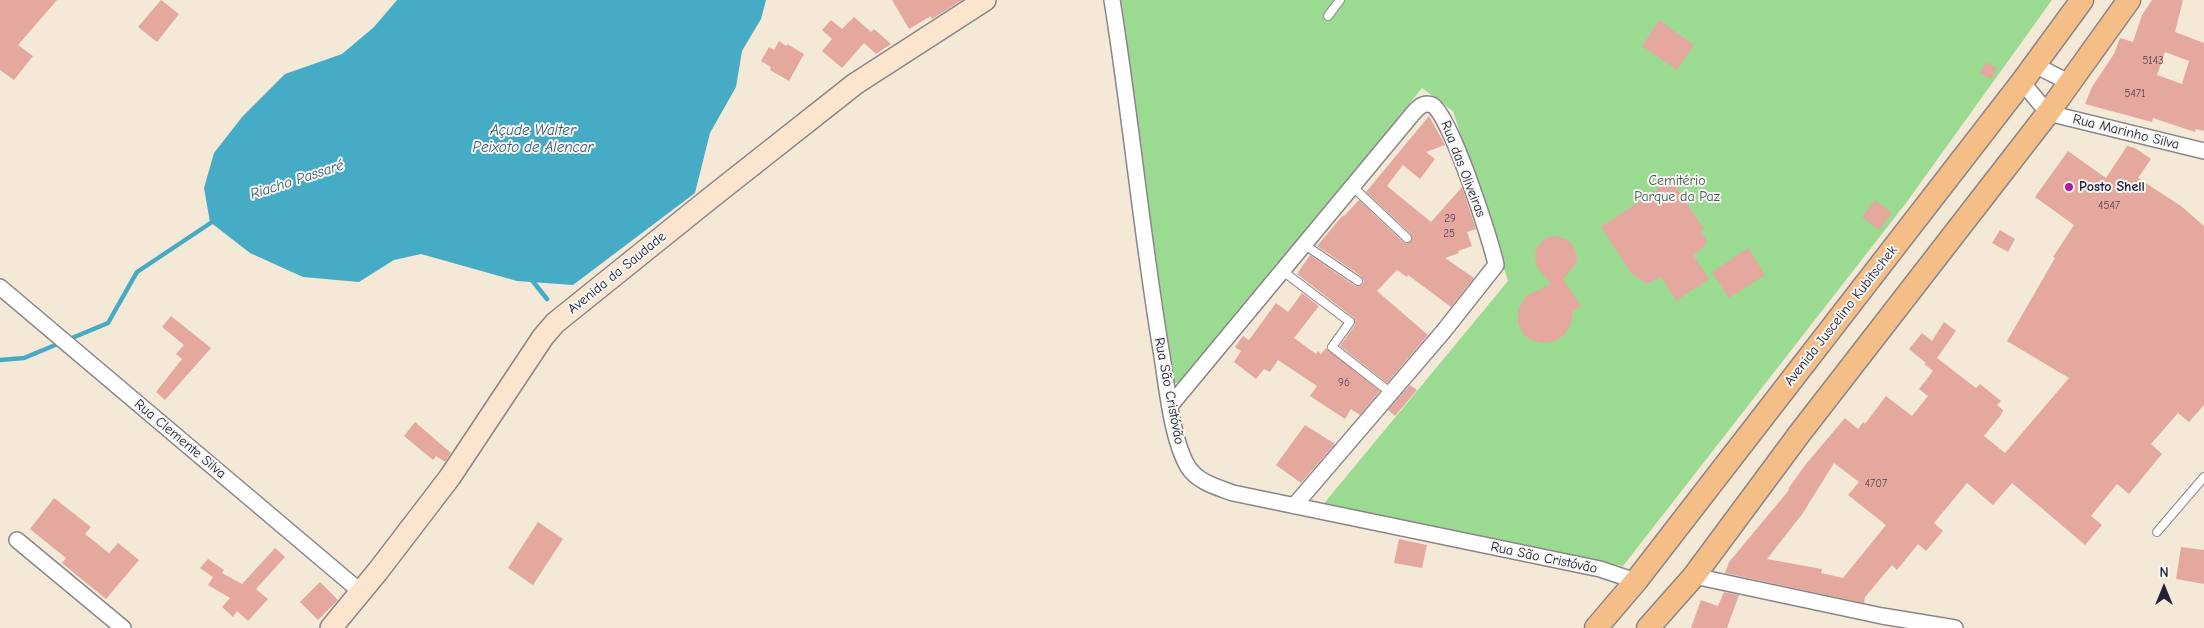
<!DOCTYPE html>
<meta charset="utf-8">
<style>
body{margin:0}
#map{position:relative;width:2204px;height:628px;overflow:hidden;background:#f4e8d7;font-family:"Comic Neue",sans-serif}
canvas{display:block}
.north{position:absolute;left:2139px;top:563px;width:50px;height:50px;-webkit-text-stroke:4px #f6f6f2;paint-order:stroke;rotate:0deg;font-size:14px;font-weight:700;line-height:20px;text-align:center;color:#22223b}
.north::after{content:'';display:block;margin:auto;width:18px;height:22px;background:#22223b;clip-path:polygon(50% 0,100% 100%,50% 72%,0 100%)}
</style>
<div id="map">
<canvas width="2204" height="628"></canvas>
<div class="north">N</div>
</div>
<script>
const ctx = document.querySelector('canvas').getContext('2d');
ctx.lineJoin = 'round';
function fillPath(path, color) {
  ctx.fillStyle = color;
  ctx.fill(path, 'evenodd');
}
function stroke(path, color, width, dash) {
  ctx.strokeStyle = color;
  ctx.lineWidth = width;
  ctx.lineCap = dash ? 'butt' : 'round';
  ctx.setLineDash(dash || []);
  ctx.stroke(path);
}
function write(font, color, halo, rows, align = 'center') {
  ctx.font = font + ' "Comic Neue",sans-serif';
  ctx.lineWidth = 4;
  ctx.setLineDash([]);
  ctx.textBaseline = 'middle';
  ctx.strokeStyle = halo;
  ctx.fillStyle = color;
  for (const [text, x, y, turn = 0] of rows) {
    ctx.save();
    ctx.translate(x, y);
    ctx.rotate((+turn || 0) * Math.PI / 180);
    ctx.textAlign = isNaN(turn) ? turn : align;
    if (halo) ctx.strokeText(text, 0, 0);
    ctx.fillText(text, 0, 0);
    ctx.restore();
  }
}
const green = new Path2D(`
 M1121,0h931l-146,203 -283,363 -302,-59 187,-226 -55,-170 -31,-23 -238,297 -12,-3z`);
const water = new Path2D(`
 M397,0h369l-5,19 -19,32 -6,36 -26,46 -15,60 -122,92 -56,-4 -96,-27 -27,6 -35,22 -56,-5 -53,-24 -40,-31 -6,-34 10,-35 28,-36 43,-43 57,-20 32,-27z`);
const stream = new Path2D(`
 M531,279l16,20
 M0,360l24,-2 84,-35 29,-51 78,-52`);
const building = new Path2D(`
 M0,0h57l-39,45 15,11 -19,24 -14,-10z
 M161,0l18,14 -22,28 -19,-15z
 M892,0h70l-30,19 -1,-3 -22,13z
 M2152,0h31l-8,32 29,11v88l-8,-2 -1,3 -42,-14 -1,4 -67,-18 7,-17 22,-33 6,-16 13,4 9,-27zM2165,52l24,9 -7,23 -25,-9z
 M854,17l17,15 3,-3 17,15 -15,10 -12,-11 -22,25 -20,-17 10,-12 -10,-9 9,-10 11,9z
 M1659,20l35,25 -17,25 -35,-24z
 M779,41l7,5 1,-2 17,10 -15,27 -19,-11 1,-3 -10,-6 8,-14 5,3z
 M1986,62l11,6 -6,11 -11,-6z
 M1429,116l16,29 -19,7 9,7 -15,20 -17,-14 -16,21 44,36 31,-35 14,42 -9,3 5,14 -14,5 1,2 -14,5 29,20 -23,29 -43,-32 -1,2 -10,-7 -20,21 51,44 -41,48 -47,-37 15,-21 -1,-7 -57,-44 13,-19 45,31 7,-1 2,-4 -3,-5 -44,-30 26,-31 1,1 15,-16 44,42 5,1 3,-2v-7l-45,-42z
 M2127,146l8,2 16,11 -13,19 43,28 23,20v179l-15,17 -11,-9 -27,31 11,10 -33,40 -12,-10 -26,32 11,9 -17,20 -73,-62 -19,22 -26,-22 -33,40 9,8 -17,20 -8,-7 -21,26 -5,-5 -27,32 -1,6 -139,-30 4,-11 60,-72 -1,-1 18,-25 39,-46 13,11 5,-7 2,2 21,-28 26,20 16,-20 -9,-7 14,-18 -9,-7 2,-1 -17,-14 13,-16 10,8 12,-19 12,9 -19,27 39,30 4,-4 21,17 -4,4 6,5 -2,5 -17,21 21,17 64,-75 -62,-37 48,-83 -2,-1 21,-32 -39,-28 33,-46 38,27zM1834,463l25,19 -11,13 38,30 -43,53 -22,-5 1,-4 -55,-10 36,-46z
 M1671,180l33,49 -3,2 5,8v6l-13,10 16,24 -33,22 -15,-24 -15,7 -11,-9 -2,1 -32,-49z
 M1875,200l17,13 -13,17 -17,-13z
 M2000,230l15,9 -7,13 -16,-9z
 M1556,236l12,4 7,9 2,9 -2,7 -12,14 18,27 -8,5 -2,14 -8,11 -10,6 -10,1 -12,-3 -7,-5 -6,-11v-14l8,-14 25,-12 -13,-15 -3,-12 1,-8 5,-7 7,-5z
 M1748,248l17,27 -36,23 -17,-26z
 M1302,293l17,13 -25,32 22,16 2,-3 3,3 5,-6 54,43 -20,24 -9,-6 -6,10 -35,-23 7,-10 -39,-26 -8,12 -6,-3 -8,10 -22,-17 7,-11 -6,-4 8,-11 6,4 27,-37 12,9z
 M171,316l40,32 -46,52 -9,-8 26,-33 -6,-5 8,-9 -22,-18z
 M1410,385l7,5 -22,26 -7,-6z
 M415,422l36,31 -6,9 -9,-6 -3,4 -29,-24z
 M1305,425l30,19 -34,39 -25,-18z
 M54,498l37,29 -6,7 24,19 9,-10 21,17 -33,39 -44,-36 4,-5 -36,-29z
 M538,522l25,17 -30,46 -25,-17z
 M1399,539l28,6 -5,23 -28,-5z
 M2181,547l23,3v34l-28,-5z
 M275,548l10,9 -29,32 12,10 -20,22 -11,-10 -4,6 -11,-10 8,-9 -22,-13 5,-8 -13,-9 8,-9 16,11 -2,3 20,11z
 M320,582l18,18 -20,20 -18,-18z
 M1724,592l15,3 -12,33h-36l10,-28 17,6z`);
const lane = new Path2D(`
 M1328,16l12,-16
 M1353,187l54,51
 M1305,245l53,36
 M1284,272l66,50 -18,25 59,46
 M2157,532l47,-55`);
const street = new Path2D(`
 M1112,0c19,118 30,238 50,356 5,32 10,84 26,111 10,15 28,20 45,26l367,76 36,12
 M2035,65l35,18
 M2022,82l26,31 156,38
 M0,287l361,305
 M1170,406l240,-289c6,-7 12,-16 22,-12 17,6 60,138 64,160l-53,67 -149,174
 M17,540l106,88
 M1694,576l188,40 73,12`);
const secondary = new Path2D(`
 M331,628l47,-57 72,-94 93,-140 12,-14 158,-127 142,-112 130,-84`);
const primary = new Path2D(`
 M1596,628l40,-47 386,-499 60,-82
 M1648,628l46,-52 106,-143 248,-320 81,-113`);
const markers = [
 [2069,187,5,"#b5179e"]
];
const numberNames = [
 ["5143",2153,61],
 ["5471",2135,94],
 ["4547",2109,206],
 ["29",1450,219],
 ["25",1449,234],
 ["96",1344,383],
 ["4707",1876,484]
];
const streetNames = [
 ["Rua Marinho Silva",2126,132,14],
 ["Rua das Oliveiras",1463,169,69],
 ["Avenida da Saudade",617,273,-39],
 ["Avenida Juscelino Kubitschek",1841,316,-52],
 ["Rua São Cristóvão",1169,391,79],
 ["Rua Clemente Silva",180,439,40],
 ["Rua São Cristóvão",1544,558,12]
];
const parkNames = [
 ["Cemitério",1677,181],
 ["Parque da Paz",1677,197]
];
const poiNames = [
 ["Posto Shell",2079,187]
];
const waterNames = [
 ["Açude Walter",533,131],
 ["Peixoto de Alencar",533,148],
 ["Riacho Passaré",297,180,-18]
];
fillPath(green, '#9adb91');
fillPath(water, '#46acc6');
stroke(stream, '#46acc6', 4.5);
fillPath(building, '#e5a89f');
stroke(lane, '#8b8589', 10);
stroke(street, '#8b8589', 18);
stroke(secondary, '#8b8589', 24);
stroke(primary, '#8b8589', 25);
stroke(lane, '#fff', 8);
stroke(street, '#fff', 15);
stroke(secondary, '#fbe5cf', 21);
stroke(primary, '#f6be87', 22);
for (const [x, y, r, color] of markers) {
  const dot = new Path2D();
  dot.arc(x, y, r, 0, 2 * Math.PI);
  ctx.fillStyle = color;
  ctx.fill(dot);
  stroke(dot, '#f6f6f2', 2);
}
write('11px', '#534454', null, numberNames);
write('14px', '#22223b', '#f6f6f2', streetNames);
write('14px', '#465a55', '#f6f6f2', parkNames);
write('bold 14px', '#22223b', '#f6f6f2', poiNames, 'left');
write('italic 15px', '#305973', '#f6f6f2', waterNames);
</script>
